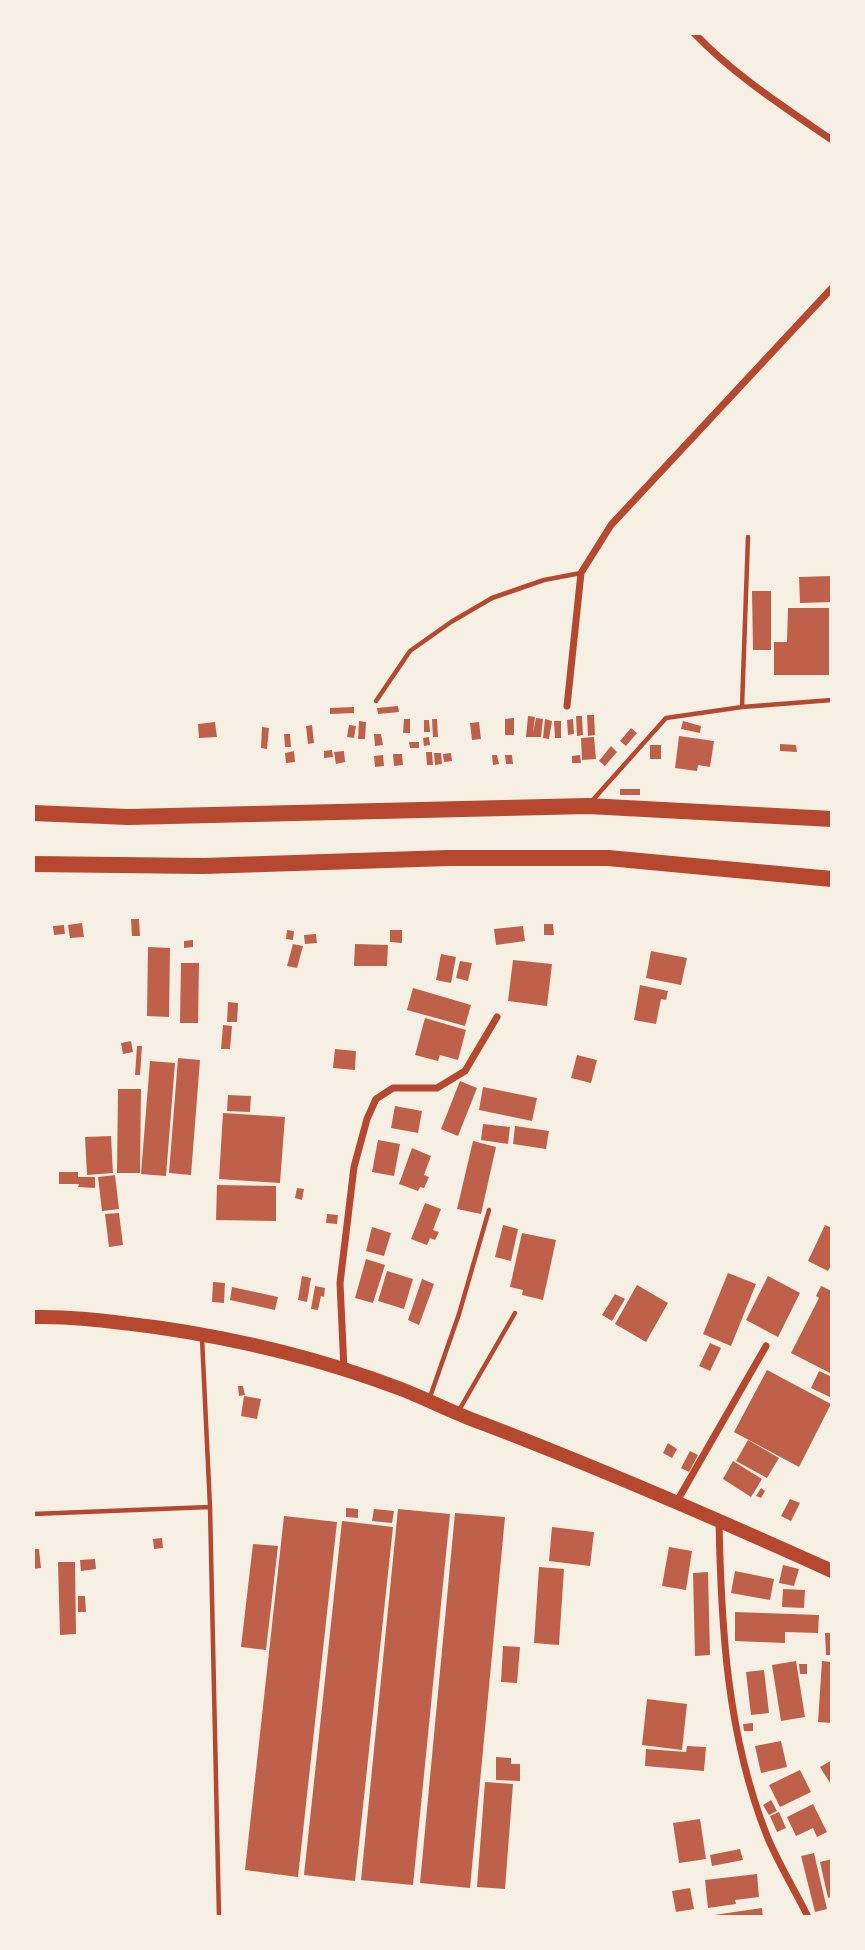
<!DOCTYPE html>
<style>
body{margin:0}
#map{position:relative;width:865px;height:1950px;overflow:hidden;background:#f6efe4;font-family:"Alegreya Sans",sans-serif}
canvas{display:block}
.frame{position:absolute;inset:0;border:35px solid #f6efe4;pointer-events:none}
</style>
<div id="map">
<canvas width="865" height="1950"></canvas>
<div class="frame"></div>
</div>
<script>
const ctx = document.querySelector('canvas').getContext('2d');
ctx.lineJoin = 'round';
function fillPath(path, color) {
  ctx.fillStyle = color;
  ctx.fill(path, 'evenodd');
}
function stroke(path, color, width, dash) {
  ctx.strokeStyle = color;
  ctx.lineWidth = width;
  ctx.lineCap = dash ? 'butt' : 'round';
  ctx.setLineDash(dash || []);
  ctx.stroke(path);
}
const building = new Path2D(`
 M832,576v26l-32,1 -1,-26z
 M752,591h19v59h-18z
 M788,608h41v67h-55v-33h13z
 M398,706l1,6 -21,2 -1,-6z
 M354,707v6l-24,1v-6z
 M587,715h7l1,20 -7,1z
 M528,716l7,1 -2,16 3,-15 7,1 -2,18h-15z
 M576,716h6l1,19 -6,1z
 M514,718v17h-9v-16z
 M404,719h6v14h-7z
 M432,719h5l1,18h-5z
 M545,719l7,2 -3,18 -6,-1z
 M573,719l1,15 -6,1 -1,-15z
 M424,720h5l1,12h-6z
 M359,721l7,1 -1,17h-7z
 M554,721h7v17h-6z
 M683,721l18,5 -1,7 -19,-4z
 M215,722l2,15 -18,1 -1,-14z
 M479,722l2,17 -9,1 -2,-17z
 M312,725l2,18 -6,1 -2,-18z
 M349,725l7,1 -2,12 -7,-1z
 M262,727l7,1 -2,21 -6,-1z
 M631,728l6,5 -11,13 -6,-5z
 M284,734h6l1,13h-6z
 M374,734h7l2,11 -8,1z
 M679,736l35,5 -4,26 -12,-2 -1,6 -22,-3z
 M429,737l1,8 -6,1 -1,-8z
 M594,737l2,22 -14,1 -1,-22z
 M409,742h10v6h-9z
 M780,744l16,1 1,7 -17,-1z
 M650,745h11v14h-11z
 M611,746l6,6 -12,14 -6,-5z
 M332,750l1,7 -9,1v-7z
 M294,751l1,11 -9,1 -1,-10z
 M344,751l1,11 -9,2 -2,-12z
 M426,752h6l1,13h-6z
 M434,753h7l1,11 -7,1z
 M451,753l1,8 -8,1 -1,-8z
 M393,754h9l1,11 -9,1z
 M383,755l1,11 -9,1 -1,-11z
 M492,755h5l2,9 -6,1z
 M505,755h7l1,9h-7z
 M580,755l1,8h-9v-7z
 M620,789h20v6h-20z
 M131,919h8l1,17h-8z
 M82,923l2,14 -14,1 -2,-13z
 M544,924h9l1,11h-10z
 M64,925l1,9 -11,1 -1,-9z
 M523,926l2,15 -29,4 -2,-16z
 M287,930l7,1 -1,9 -7,-1z
 M390,930h12v13l-12,-1z
 M316,934l1,9 -12,1 -1,-9z
 M193,940v7l-9,1v-7z
 M293,944l10,2 -6,22 -10,-2z
 M355,944l33,1 -1,21h-33z
 M148,947l22,1 -1,69 -22,-1z
 M651,951l36,7 -6,27 -35,-7z
 M441,954l15,3 -5,26 -15,-3z
 M513,960l39,4 -5,42 -39,-5z
 M460,961l12,2 -4,18 -12,-3z
 M181,963h18l-1,60h-18z
 M640,985l28,6 -2,9 -5,-1 -5,25 -22,-4z
 M413,988l58,17 -6,21 -58,-16z
 M228,1002l10,1 -1,19h-10z
 M425,1018l41,12 -8,30 -18,-5 -2,6 -23,-6z
 M223,1025l9,1 -2,23h-9z
 M131,1041l2,11 -10,2 -2,-11z
 M137,1046h5l-2,29h-5z
 M335,1049l21,2 -1,19 -22,-2z
 M577,1055l20,5 -6,23 -20,-5z
 M178,1058l22,2 -9,115 -22,-2z
 M150,1061l25,2 -9,113 -25,-2z
 M460,1081l17,7 -19,48 -17,-7z
 M483,1087l54,11 -5,23 -53,-11z
 M118,1089h23l-1,84h-23z
 M228,1095l23,1 -1,16 -23,-1z
 M395,1106l27,5 -4,22 -27,-5z
 M223,1113l62,4 -5,66 -61,-4z
 M483,1124l27,3 -2,17 -27,-4z
 M515,1126l34,5 -3,18 -33,-5z
 M111,1136l2,37 -26,2 -2,-38z
 M378,1140l22,4 -6,32 -22,-4z
 M473,1141l23,6 -15,67 -24,-5z
 M412,1148l19,8 -7,19 5,2 -5,11 -4,-1 -2,4 -19,-7z
 M59,1172h19v5h17v11l-17,-1 1,-3h-20z
 M115,1175l4,34 -17,2 -4,-34z
 M217,1185l59,1v35l-60,-1z
 M297,1188l7,1 -2,11 -7,-2z
 M425,1203l16,6 -8,21 6,2 -4,8 -5,-2 -3,7 -16,-6z
 M119,1213l4,32 -14,2 -4,-33z
 M327,1214l11,1 -1,9 -11,-1z
 M503,1225l15,4 -7,32 -16,-4z
 M825,1225l7,3v36l-4,7 -20,-10z
 M372,1227l19,6 -7,23 -18,-5z
 M522,1233l34,7 -13,60 -21,-5 1,-5 -13,-3z
 M366,1259l19,6 -12,38 -18,-5z
 M387,1271l26,8 -9,30 -26,-8z
 M728,1273l28,11 -25,62 -28,-12z
 M302,1276l9,2 -4,24 -9,-2z
 M768,1276l32,17 -22,44 -32,-17z
 M422,1279l12,5 -15,41 -11,-5z
 M213,1282l12,1 -1,20 -12,-1z
 M637,1285l31,18 -22,39 -31,-18z
 M315,1286l10,2 -1,9 -3,-1 -3,14 -7,-1z
 M821,1286l11,5v83l-41,-21 28,-55 -3,-2z
 M232,1287l46,10 -3,13 -45,-10z
 M615,1294l10,5 -13,22 -10,-6z
 M710,1343l11,5 -11,23 -11,-5z
 M767,1370l64,34 -32,63 -65,-35z
 M819,1371l13,6v21l-21,-10z
 M238,1386h5l2,9 -6,1z
 M244,1396l17,3 -4,20 -16,-3z
 M748,1440l31,18 -12,20 -31,-17z
 M668,1443l9,6 -5,9 -9,-5z
 M690,1451l8,4 -9,17 -8,-4z
 M733,1461l29,18 -11,18 -28,-18z
 M761,1488l4,3 -4,7 -5,-2z
 M790,1499l10,4 -9,18 -10,-5z
 M346,1508l12,1v9l-12,-1z
 M374,1509l20,2 -2,12 -20,-2z
 M398,1509l52,5 -37,371 -52,-5z
 M455,1513l50,4 -35,371 -50,-5z
 M284,1516l53,6 -39,355 -53,-7z
 M342,1521l51,6 -38,354 -51,-6z
 M552,1527l42,5 -4,34 -41,-5z
 M162,1538l1,10 -9,1 -1,-10z
 M253,1544l25,2 -12,104 -25,-3z
 M669,1547l23,4 -6,39 -24,-4z
 M33,1549h6l2,19 -8,1z
 M95,1559l1,10 -15,2 -1,-11z
 M58,1562h17l1,72 -16,1z
 M783,1565l16,4 -5,17 -15,-3z
 M539,1567l25,2 -5,76 -25,-2z
 M735,1571l39,8 -4,21 -39,-7z
 M708,1572l2,83 -15,1 -2,-83z
 M783,1589l22,1 -1,18 -22,-1z
 M78,1596h7l1,16h-8z
 M735,1612l84,3 -1,18 -33,-1v11l-50,-2z
 M825,1633h7v22h-6z
 M503,1646l17,1 -3,36 -16,-1z
 M796,1661l9,56 -24,4 -9,-56z
 M822,1661l10,1v61l-14,-1z
 M799,1664h8v10h-7z
 M764,1670l5,43 -18,2 -5,-43z
 M647,1699l40,5 -5,46 -40,-5z
 M753,1723v8h-9l-1,-7z
 M781,1741l6,26 -26,6 -6,-27z
 M687,1746l19,1 -2,24 -59,-5 1,-17 40,3z
 M496,1757l15,1v6h9v17l-24,-1z
 M832,1760v26l-12,-19z
 M800,1770l11,22 -31,15 -11,-22z
 M485,1782l28,2 -8,105 -28,-2z
 M771,1800l6,11 -8,4 -6,-10z
 M813,1804l14,28 -10,5 -4,-9 -17,8 -9,-19z
 M779,1812l7,16 -9,4 -7,-16z
 M700,1819l6,40 -27,4 -6,-40z
 M740,1849l3,11 -31,6 -2,-11z
 M814,1853l13,56 -12,3 -14,-56z
 M832,1859v38l-4,1 -8,-36z
 M757,1874l2,23 -24,3 1,4 -28,4 -3,-28z
 M690,1888l4,21 -18,3 -4,-21z
 M762,1908l1,9h-49v-2z`);
const service = new Path2D(`
 M376,701l34,-50 41,-29 41,-24 52,-18 37,-7
 M742,707l6,-170
 M591,802l75,-84 76,-11 90,-7
 M202,1338l8,169 9,410
 M430,1397l29,-83 30,-104
 M458,1412l57,-99
 M33,1514l177,-7`);
const minor = new Path2D(`
 M694,33c40,42 90,74 138,107
 M567,706l14,-133 30,-48 221,-237
 M344,1369l-4,-86 14,-116 13,-48 9,-20 17,-11h44l28,-17 32,-54
 M676,1503l90,-157
 M719,1520c2,107 8,215 48,316 11,27 28,54 41,81`);
const trunk = new Path2D(`
 M33,1317c41,-1 81,5 122,10 84,12 167,32 246,62 28,11 55,25 83,35 118,45 233,95 348,147`);
const motorway = new Path2D(`
 M33,813l95,4 460,-11 244,13
 M33,864l170,2 245,-8h160l224,21`);
fillPath(building, '#bf614a');
stroke(service, '#b5482f', 4.5);
stroke(minor, '#b5482f', 7);
stroke(trunk, '#b5482f', 14);
stroke(motorway, '#b5482f', 16);
</script>
